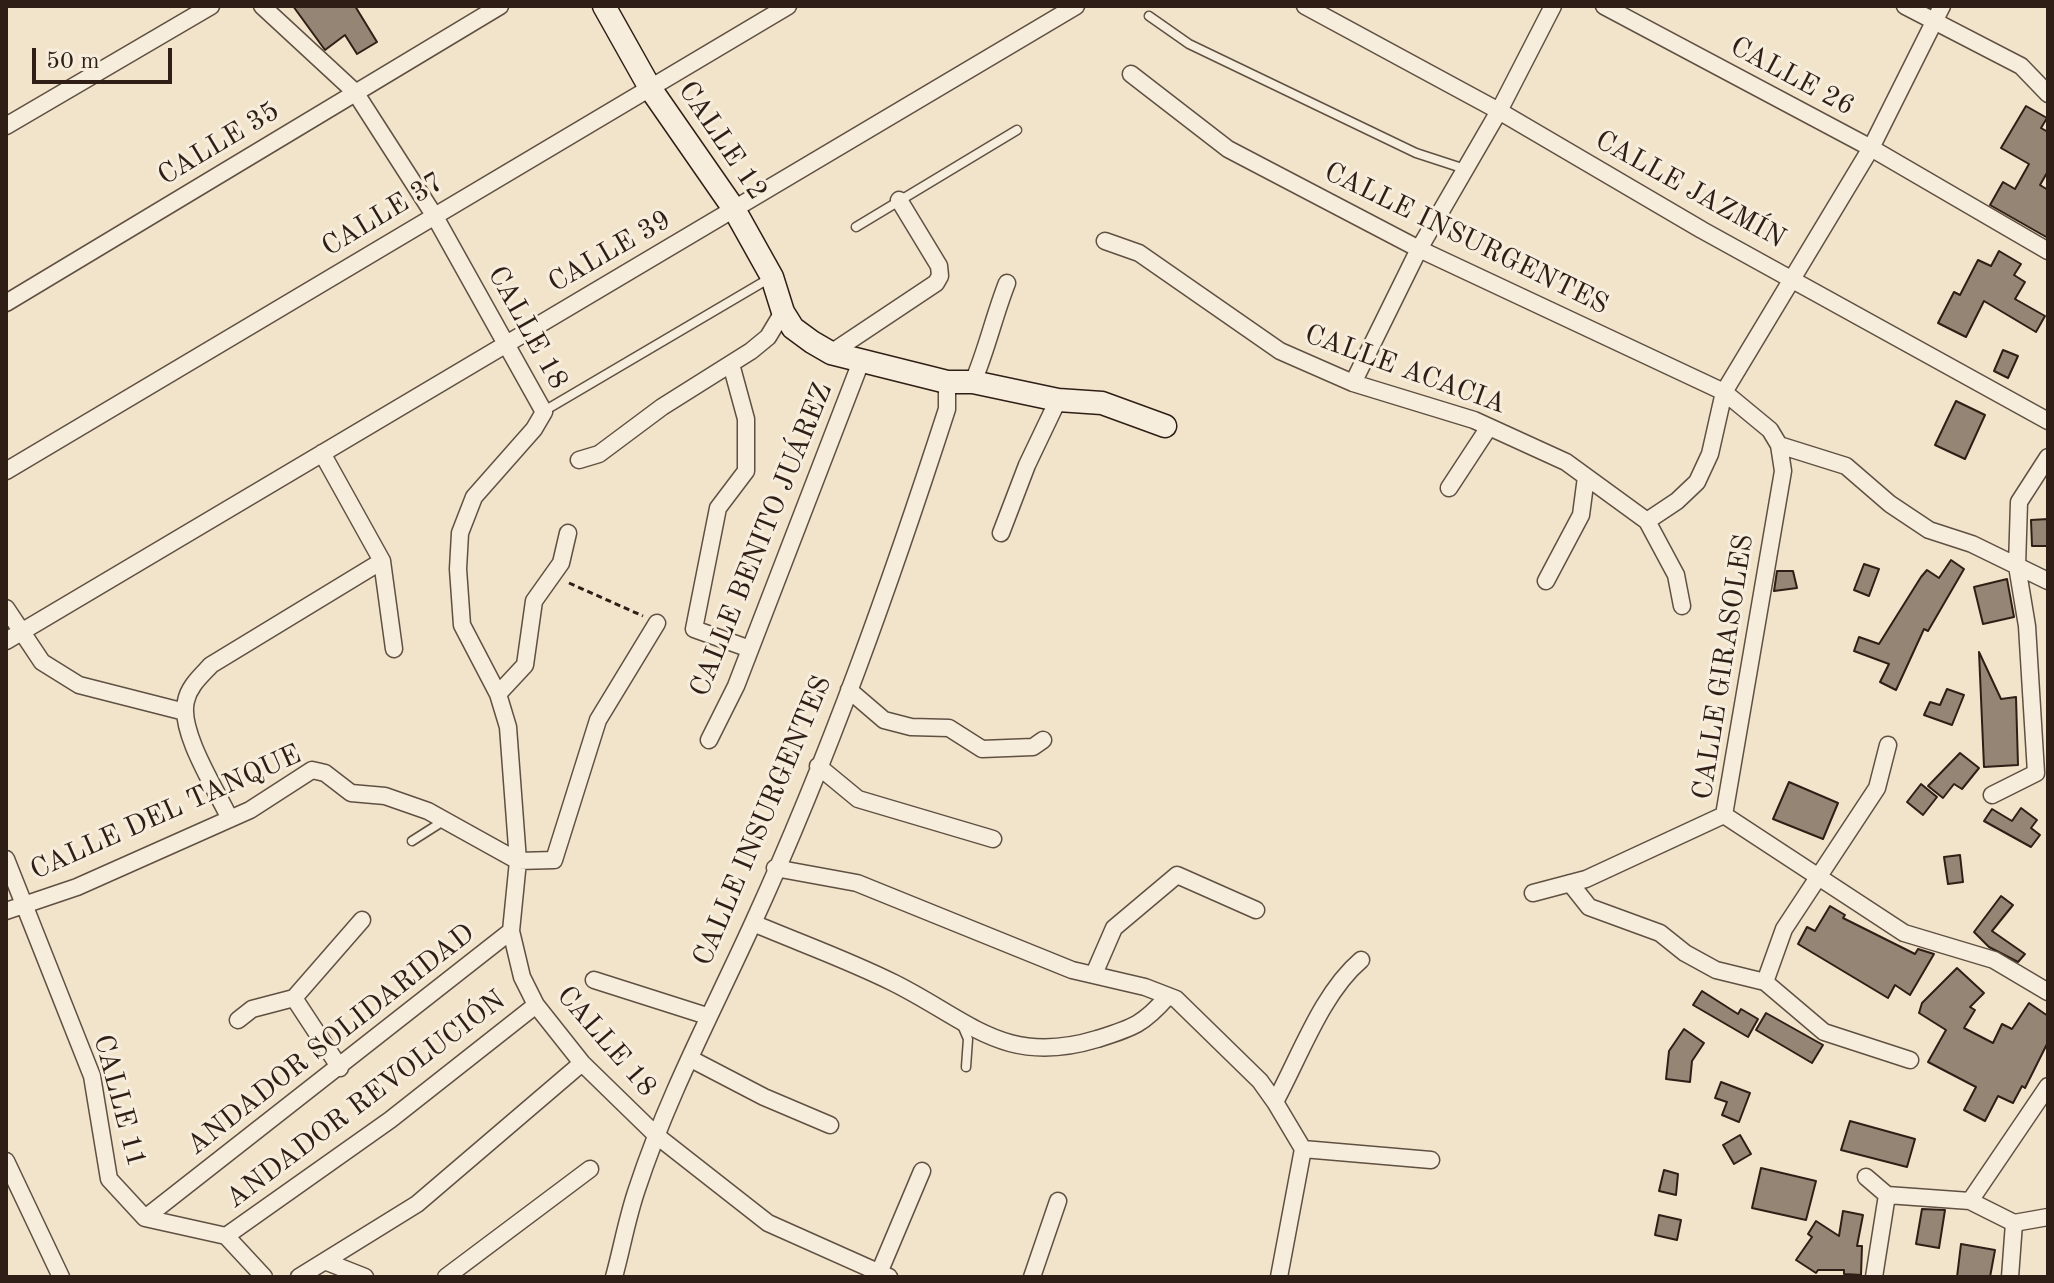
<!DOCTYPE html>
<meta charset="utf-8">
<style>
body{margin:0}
#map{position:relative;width:2054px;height:1283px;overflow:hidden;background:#f1e4cb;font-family:"Old Standard TT",serif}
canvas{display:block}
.frame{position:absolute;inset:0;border:8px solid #2f1e15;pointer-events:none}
.scale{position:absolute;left:32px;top:48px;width:140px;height:36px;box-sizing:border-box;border:4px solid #2f1e15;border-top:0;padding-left:10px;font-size:24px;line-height:28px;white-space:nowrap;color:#2f1e15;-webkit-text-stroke:6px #f6eddd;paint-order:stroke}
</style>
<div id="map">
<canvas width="2054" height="1283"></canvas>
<div class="frame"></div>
<div class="scale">50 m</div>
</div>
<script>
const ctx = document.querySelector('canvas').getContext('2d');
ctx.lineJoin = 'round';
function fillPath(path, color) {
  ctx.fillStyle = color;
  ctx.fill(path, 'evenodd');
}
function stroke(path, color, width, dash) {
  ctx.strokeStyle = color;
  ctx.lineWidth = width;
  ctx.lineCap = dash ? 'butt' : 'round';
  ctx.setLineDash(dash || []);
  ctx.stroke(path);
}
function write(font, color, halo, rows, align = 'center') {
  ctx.font = font + ' "Old Standard TT",serif';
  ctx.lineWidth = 6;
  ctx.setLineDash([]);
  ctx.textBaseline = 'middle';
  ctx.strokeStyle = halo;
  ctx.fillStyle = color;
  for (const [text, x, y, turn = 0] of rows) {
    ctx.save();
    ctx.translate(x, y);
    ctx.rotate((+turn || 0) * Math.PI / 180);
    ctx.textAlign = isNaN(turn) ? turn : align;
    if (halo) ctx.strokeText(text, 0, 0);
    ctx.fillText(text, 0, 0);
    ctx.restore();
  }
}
const building = new Path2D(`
 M293,6h62l22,36 -20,12 -12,-19 -20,15z
 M2026,106l21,12 -6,10 7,4v39l-8,14 8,5v48l-58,-33 13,-23 12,7 14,-25 -28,-16z
 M1999,251l22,13 -7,11 11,7 -10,17 30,17 -9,16 -52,-31 -18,36 -28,-14 16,-31 6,3 18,-35 13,6z
 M2003,350l15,6 -10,22 -14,-7z
 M1956,401l29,14 -20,44 -30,-14z
 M2048,519v27h-16l-1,-26z
 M1951,560l13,9 -36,62 -4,-2 -28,61 -16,-8 9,-18 -35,-13 5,-14 20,7 42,-67 6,-7 12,8z
 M1864,564l15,5 -10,27 -15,-6z
 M1777,571h16l4,17 -23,3z
 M2007,579l7,38 -31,7 -9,-37z
 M1979,652l22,47 15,-2 2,68 -34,2z
 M1947,689l17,6 -12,30 -28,-10 6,-13 10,3z
 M1960,753l19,15 -17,21 -8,-5 -11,14 -15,-12z
 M1789,782l49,21 -15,36 -50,-20z
 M1921,784l16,13 -14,18 -16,-13z
 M2021,808l16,12 -6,8 9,7 -9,12 -47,-26 8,-12 20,12z
 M1960,855l3,27 -15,2 -4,-27z
 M2001,896l12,9 -21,26 33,23 -7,8 -29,-15 -15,-15z
 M1830,906l15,9 -2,3 72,36 3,-5 16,5 -24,41 -15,-10 -7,13 -90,-54 9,-17 8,4z
 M1957,968l27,25 -14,14 5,3 -11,18 29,15 9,-19 10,5 17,-26 19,13v26l-23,46 -3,-2 -9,17 -15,-7 -13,25 -21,-11 12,-23 -48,-25 18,-32 -27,-17 3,-10z
 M1702,991l36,23 3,-5 17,10 -10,18 -55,-32z
 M1766,1013l57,32 -11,18 -56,-33z
 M1684,1029l20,14 -12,18 -2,21 -24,-3 3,-28z
 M1721,1082l29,11 -11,29 -17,-7 5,-13 -12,-4z
 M1850,1121l65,18 -8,28 -66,-17z
 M1740,1135l11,19 -17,10 -11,-19z
 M1761,1168l55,13 -10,39 -54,-12z
 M1664,1170l14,4 -2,21 -17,-4z
 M1922,1209l23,1 -6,38 -23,-4z
 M1843,1211l20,4 -6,31h5l-1,29 -17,-1v-4h-26l-2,3 -20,-13 16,-23 -4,-3 8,-13 23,15z
 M1659,1215l22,5 -4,20 -22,-5z
 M1961,1244l34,6 -5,27h-33z`);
const path = new Path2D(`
 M569,583l74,33`);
const lane = new Path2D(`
 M1149,16l40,28 227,109 49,16
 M856,227l161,-97
 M544,411l226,-133
 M412,841l33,-21
 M962,1025l6,14 -2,28`);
const street = new Path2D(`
 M262,6l93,86 79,123 110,197 -10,17 -60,68 -14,36 -2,36 4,56 36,69 10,33 10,134 -7,70 11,46 14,28 46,58 75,73 111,87 121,54
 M1305,6l194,105 203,119 346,191
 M1604,6l267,142 177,103
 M1905,6l116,60 27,28
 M1131,74l97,75 191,100 305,143 46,38 9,15 4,26 -59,344
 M6,126l205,-120
 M1105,241l34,12 141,98 73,32 121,37 92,42 81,59
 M6,303l494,-297
 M831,353l105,-70 4,-7 -1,-10 -40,-66
 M731,364l15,55v52l-28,37 -24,121 56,20
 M973,382c14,-33 21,-66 34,-99
 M1353,383l66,-134 80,-138 54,-105
 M1779,445l67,21 44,38 39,26 43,14 76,37
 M322,453l60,108 12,88
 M579,460l20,-6 63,-47 89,-56 17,-14 15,-25
 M6,471l782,-465
 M1449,488l40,-61
 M1647,521l30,-20 20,-19 13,-28 14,-62 147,-244 71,-142
 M1647,521l29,54 6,31
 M1001,533l26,-68 31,-65
 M1546,581l35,-66 5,-38
 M6,608l36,54 37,23 106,27
 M6,641l1070,-635
 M849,690l35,30 27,7 38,1 33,21 51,-2 10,-7
 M498,694l27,-29 9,-64 27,-38 7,-30
 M709,740l27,-54 126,-327
 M818,766l40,33 135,40
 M1992,795l44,-22 -9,-147 -10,-60 2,-64 29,-45
 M1724,815l180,118 90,27 54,32
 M230,819c-13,-28 -52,-88 -44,-118 3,-15 15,-25 25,-36l171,-104
 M6,859l86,217 17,103 36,39 81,18 38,41
 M775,868l82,15 215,87 73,17 31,12 84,82 15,21
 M1570,883l19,24 71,26 25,20 31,17 49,12 59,50 86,28
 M1533,893l53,-14 138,-64
 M6,911l71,-24 173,-77 62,-40 13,3 26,20 34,3 43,15 90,50 36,-1 44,-140 59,-97
 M753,923c47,20 95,37 141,60 76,38 111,84 203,56 35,-11 46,-14 71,-43
 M1094,974l20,-46 63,-53 79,35
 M594,980l113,36
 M1765,982l19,-53 93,-141 11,-43
 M294,998l46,70
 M238,1020l14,-11 42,-11 68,-78
 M691,1059l73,38 66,28
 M1303,1149l-28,-47c25,-46 47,-109 86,-142
 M1303,1149l128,11
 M6,1161l55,116
 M1866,1177l21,18 83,6 44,22 -4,54
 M1970,1201l78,-115
 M145,1218l366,-287
 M2014,1223l34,-6
 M226,1236l164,-116 146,-115
 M327,1262l38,15
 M879,1273l43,-102
 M299,1277l118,-73 165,-141
 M446,1277l144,-108
 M614,1277c8,-29 13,-59 23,-88 30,-92 76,-178 116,-266 76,-166 138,-341 194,-514v-27
 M1032,1277l26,-76
 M1279,1277l24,-128
 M1874,1277l13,-82`);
const secondary = new Path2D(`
 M604,6l46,82 84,121 38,68 11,35 10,16 19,14 19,11 116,29h26l85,18 44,3 63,23`);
const streetNames = [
 ["CALLE 26",1792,77,28],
 ["CALLE 12",722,141,56],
 ["CALLE 35",219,144,-31],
 ["CALLE JAZMÍN",1690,190,29],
 ["CALLE 37",383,215,-31],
 ["CALLE INSURGENTES",1466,239,26],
 ["CALLE 39",610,252,-30],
 ["CALLE 18",527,328,61],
 ["CALLE ACACIA",1405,370,20],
 ["CALLE BENITO JUÁREZ",762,540,-68],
 ["CALLE GIRASOLES",1724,667,-81],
 ["CALLE DEL TANQUE",166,813,-24],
 ["CALLE INSURGENTES",763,821,-67],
 ["ANDADOR SOLIDARIDAD",331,1040,-38],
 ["CALLE 18",606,1042,49],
 ["ANDADOR REVOLUCIÓN",366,1100,-37],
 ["CALLE 11",119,1101,75]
];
fillPath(building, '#948574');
stroke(building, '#2f1e15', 2);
stroke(lane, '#605042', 11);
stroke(street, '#605042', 19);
stroke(secondary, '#2f1e15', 25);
stroke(path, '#2f1e15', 3, [6, 4]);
stroke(lane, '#f6eddd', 8);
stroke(street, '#f6eddd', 16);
stroke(secondary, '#f6eddd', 22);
write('28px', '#2f1e15', '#f6eddd', streetNames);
</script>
